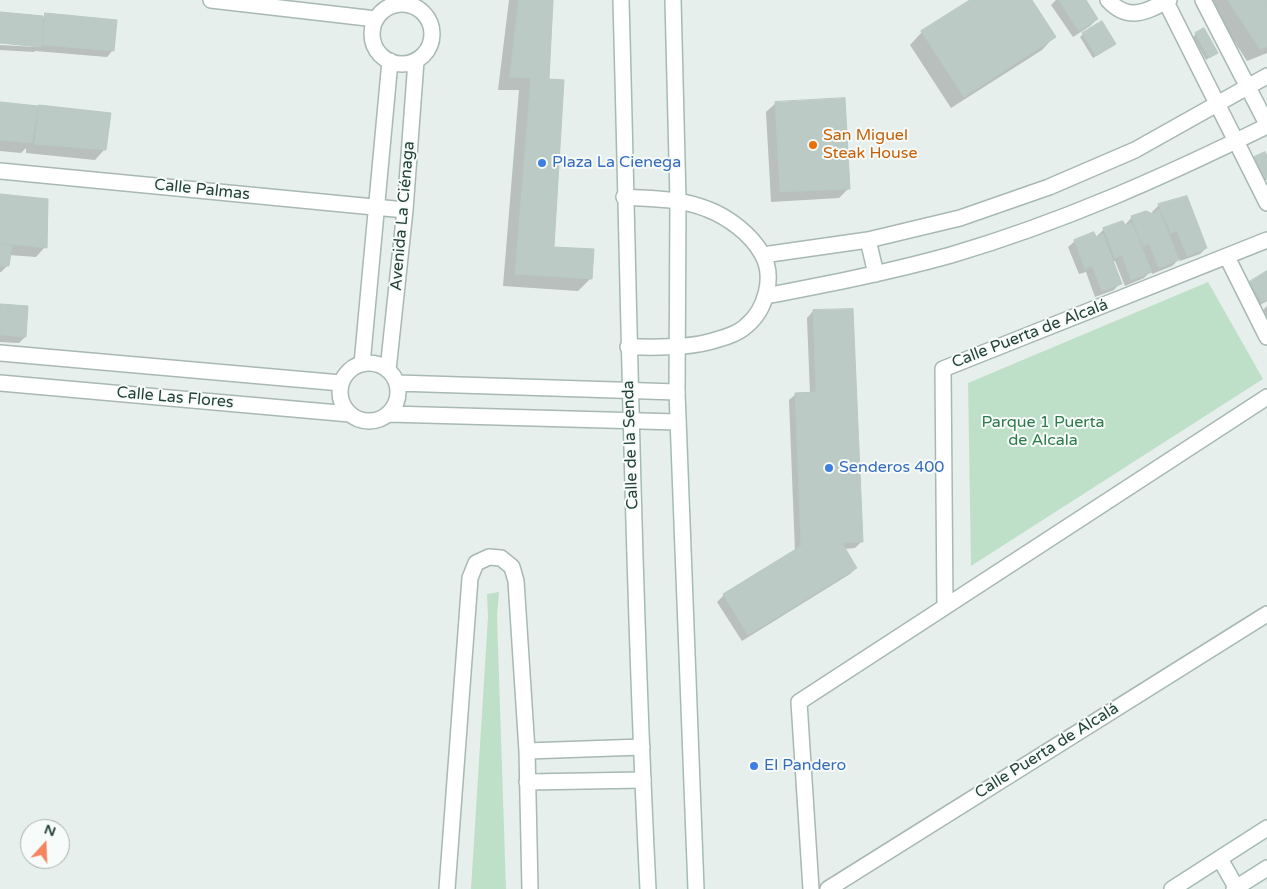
<!DOCTYPE html>
<meta charset="utf-8">
<style>
body{margin:0}
#map{position:relative;width:1267px;height:889px;overflow:hidden;background:#e6efeb;font-family:"Varela Round",sans-serif}
canvas{display:block}
.north{position:absolute;left:20px;top:819px;width:50px;height:50px;box-sizing:border-box;background:#f7fbf9;border:1px solid #a3b1ad;border-radius:50%;rotate:20deg;font-size:14px;font-weight:700;line-height:20px;text-align:center;color:#24423a}
.north::after{content:'';display:block;margin:auto;width:18px;height:22px;background:#f4845f;clip-path:polygon(50% 0,100% 100%,50% 72%,0 100%)}
</style>
<div id="map">
<canvas width="1267" height="889"></canvas>
<div class="north">N</div>
</div>
<script>
const ctx = document.querySelector('canvas').getContext('2d');
ctx.lineJoin = 'round';
function fillPath(path, color) {
  ctx.fillStyle = color;
  ctx.fill(path, 'evenodd');
}
function stroke(path, color, width, dash) {
  ctx.strokeStyle = color;
  ctx.lineWidth = width;
  ctx.lineCap = dash ? 'butt' : 'round';
  ctx.setLineDash(dash || []);
  ctx.stroke(path);
}
function write(font, color, halo, rows, align = 'center') {
  ctx.font = font + ' "Varela Round",sans-serif';
  ctx.lineWidth = 4;
  ctx.setLineDash([]);
  ctx.textBaseline = 'middle';
  ctx.strokeStyle = halo;
  ctx.fillStyle = color;
  for (const [text, x, y, turn = 0] of rows) {
    ctx.save();
    ctx.translate(x, y);
    ctx.rotate((+turn || 0) * Math.PI / 180);
    ctx.textAlign = isNaN(turn) ? turn : align;
    if (halo) ctx.strokeText(text, 0, 0);
    ctx.fillText(text, 0, 0);
    ctx.restore();
  }
}
const green = new Path2D(`
 M1208,282l55,97 -292,187 -3,-183z
 M499,592l-2,24 9,273h-35l17,-272 -1,-23z`);
const shadow = new Path2D(`
 M509,0h43l-5,80 6,168 38,30 -13,13 -75,-5 16,-196h-21z
 M972,0h58l24,37 -12,13 -91,58 -41,-63 12,-13z
 M1056,0h28l13,19 -7,7 -17,11 -22,-32z
 M1209,0h58v53l-20,8 -39,-60z
 M0,14l43,4 3,-3 67,35 -6,7 -72,-6 -1,1 -34,-2v-5l36,2v-2l-36,-3z
 M1083,34l32,10 -22,14 -13,-21z
 M1196,34l20,19 -10,7 -13,-23z
 M0,103l38,4 1,-1 65,44 -9,10 -69,-7v-5l-5,5 -21,-2z
 M776,103l73,85 -10,10 -68,4 -5,-90z
 M1255,158l12,1v20l-4,3 -11,-21z
 M0,195l45,52 -9,10 -27,-2 -1,10 -7,7h-1z
 M1186,198l20,50 -6,6 -20,7 -1,-2 -7,7 -20,8 -1,-3 -7,7 -19,8 -10,-25 -3,1 8,21 -6,7 -19,7 -9,-25 -7,2 -11,-27 7,-6 20,-3 3,-1 -1,-1 7,-7 20,-3 8,-9 22,-1 -2,-4 6,-6z
 M1267,273v28l-12,7 -11,-19 6,-7z
 M0,305l25,32 -6,6 -19,-1z
 M1267,306v15l-6,-9z
 M813,311l48,231 -6,6 -11,1 12,19 -6,6 -108,67 -25,-39 7,-7 71,-43 -6,-152 7,-6h14l-3,-76z`);
const building = new Path2D(`
 M519,0h34l-4,79 15,1 -10,167 40,2 -2,30 -77,-5 16,-196 -21,-1z
 M970,0h62l24,37 -92,60 -43,-66z
 M1059,0h27l12,19 -19,12z
 M1228,0h39v47l-7,2z
 M0,12l43,4 -2,31 -41,-4z
 M45,13l72,7 -3,31 -71,-6z
 M1102,21l14,23 -20,12 -14,-23z
 M1204,28l14,25 -9,5 -14,-25z
 M845,98l5,91 -70,3 -5,-90z
 M0,102l38,4 -6,37 -32,-3z
 M39,105l72,8 -5,37 -71,-6z
 M1265,152l2,4v23l-1,1 -12,-23z
 M0,194l48,5 -1,49 -47,-5z
 M1187,196l20,52 -20,8 -10,-25 -6,2 -13,-29z
 M1159,209l20,51 -20,8 -10,-25 -6,3 -12,-30 15,-5 7,3z
 M1123,221l2,4 7,-2 20,49 -21,8 -9,-25 -7,3 -12,-30z
 M1094,232l2,5 7,-3 19,50 -20,7 -10,-25 -7,3 -11,-29z
 M0,244l12,1 -3,21h-9z
 M1267,271v28l-5,3 -13,-20z
 M0,304l28,2 -2,31 -26,-2z
 M853,309l10,233 -21,1 15,25 -109,67 -25,-41 78,-48 -6,-153 21,-1 -3,-82z`);
const street = new Path2D(`
 M211,0l165,19
 M1108,0c20,22 38,12 61,0
 M1203,0l64,124
 M1166,2l101,201
 M372 34a30 30 0 1 1 60 0a30 30 0 1 1-60 0Z
 M0,171l405,39
 M624,197c29,2 56,1 83,12 21,8 44,25 55,45 13,22 4,56 -16,72 -6,6 -19,11 -27,13 -29,10 -61,8 -91,8
 M868,240l8,34
 M763,255l105,-15 92,-22 89,-31 86,-37 132,-74
 M1227,257l40,80
 M766,296c62,-12 124,-24 185,-41 112,-33 212,-78 316,-129
 M0,353l341,30
 M340 392a29 29 0 1 1 58 0a29 29 0 1 1-58 0Z
 M362,364l28,-303
 M388,370l17,-160 11,-149
 M0,383l350,31
 M397,383l280,9
 M389,414l289,8
 M945,607l-2,-238 324,-129
 M527,751l115,-4
 M527,782l116,-2
 M447,889l23,-311 6,-15 13,-6 12,1 11,9 4,14 11,170 3,138
 M811,889l-12,-187 468,-305
 M828,889l439,-275`);
const secondary = new Path2D(`
 M621,0c8,296 12,593 27,889
 M673,0l5,200 -1,192 19,497
 M1220,859l16,28
 M1172,889l95,-61
 M1234,889l33,-21`);
const markers = [
 [813,145,5,"#e8710a"],
 [542,163,5,"#3f7fe0"],
 [829,468,5,"#3f7fe0"],
 [754,766,5,"#3f7fe0"]
];
const foodNames = [
 ["San Miguel",823,136],
 ["Steak House",823,154]
];
const shopNames = [
 ["Plaza La Cienega",552,163],
 ["Senderos 400",839,468],
 ["El Pandero",764,766]
];
const streetNames = [
 ["Calle Palmas",202,190,6],
 ["Avenida La Ciénaga",403,216,-85],
 ["Calle Puerta de Alcalá",1030,334,-21],
 ["Calle Las Flores",175,398,5],
 ["Calle de la Senda",631,445,-92],
 ["Calle Puerta de Alcalá",1047,751,-32]
];
const parkNames = [
 ["Parque 1 Puerta",1043,423],
 ["de Alcala",1043,441]
];
fillPath(green, '#bfe0c8');
fillPath(shadow, '#0003');
fillPath(building, '#bbcac4');
stroke(building, '#b8c9c2', 1);
stroke(street, '#a8b8b2', 18);
stroke(secondary, '#a4bbb3', 18);
stroke(street, '#fff', 15);
stroke(secondary, '#fff', 15);
for (const [x, y, r, color] of markers) {
  const dot = new Path2D();
  dot.arc(x, y, r, 0, 2 * Math.PI);
  ctx.fillStyle = color;
  ctx.fill(dot);
  stroke(dot, '#f7fbf9', 2);
}
write('16px', '#c56008', '#f7fbf9', foodNames, 'left');
write('16px', '#366cbe', '#f7fbf9', shopNames, 'left');
write('16px', '#24423a', '#f7fbf9', streetNames);
write('16px', '#2d7a4b', '#f7fbf9', parkNames);
</script>
